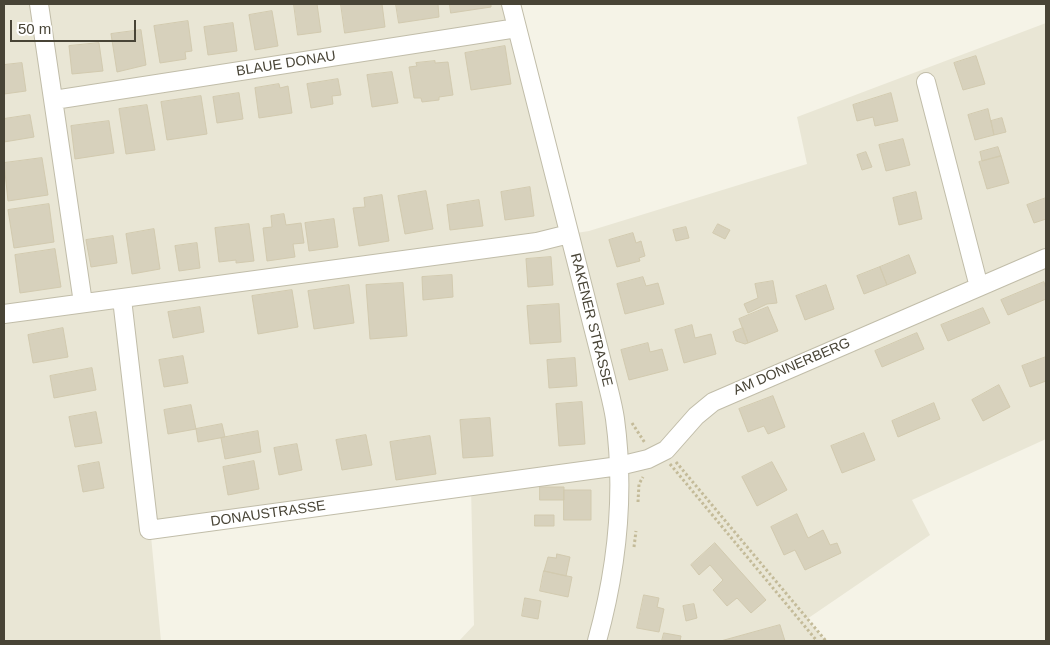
<!DOCTYPE html>
<style>
body{margin:0}
#map{position:relative;width:1050px;height:645px;overflow:hidden;background:#f5f3e7;font-family:Helvetica,sans-serif}
canvas{display:block}
.frame{position:absolute;inset:0;border:5px solid #484436;pointer-events:none}
.scale{position:absolute;left:10px;top:20px;width:126px;height:22px;box-sizing:border-box;border:2px solid #484436;border-top:0;padding-left:6px;font-size:15px;line-height:18px;white-space:nowrap;color:#484436;-webkit-text-stroke:4px #fff;paint-order:stroke}
</style>
<div id="map">
<canvas width="1050" height="645"></canvas>
<div class="frame"></div>
<div class="scale">50 m</div>
</div>
<script>
const ctx = document.querySelector('canvas').getContext('2d');
ctx.lineJoin = 'round';
function fillPath(path, color) {
  ctx.fillStyle = color;
  ctx.fill(path, 'evenodd');
}
function stroke(path, color, width, dash) {
  ctx.strokeStyle = color;
  ctx.lineWidth = width;
  ctx.lineCap = dash ? 'butt' : 'round';
  ctx.setLineDash(dash || []);
  ctx.stroke(path);
}
function write(font, color, halo, rows, align = 'center') {
  ctx.font = font + ' Helvetica,sans-serif';
  ctx.lineWidth = 4;
  ctx.setLineDash([]);
  ctx.textBaseline = 'middle';
  ctx.strokeStyle = halo;
  ctx.fillStyle = color;
  for (const [text, x, y, turn = 0] of rows) {
    ctx.save();
    ctx.translate(x, y);
    ctx.rotate((+turn || 0) * Math.PI / 180);
    ctx.textAlign = isNaN(turn) ? turn : align;
    if (halo) ctx.strokeText(text, 0, 0);
    ctx.fillText(text, 0, 0);
    ctx.restore();
  }
}
const residential = new Path2D(`
 M4,4h511l55,230 19,-3 218,-67 -10,-47 249,-94v416l-134,61 18,35 -123,84 19,22h-367l15,-16 -3,-138 -320,49 10,105h-157z`);
const building = new Path2D(`
 M294,4h23l4,28 -23,3z
 M341,4h41l3,23 -40,6z
 M396,4h42l1,13 -40,6z
 M450,4h41v3l-40,6z
 M272,11l6,35 -23,4 -6,-35z
 M188,21l4,30 -7,1 1,7 -26,4 -6,-37z
 M233,23l4,28 -29,4 -4,-28z
 M141,30l5,35 -29,7 -6,-38z
 M99,43l4,28 -31,3 -3,-28z
 M505,46l6,38 -40,6 -6,-37z
 M976,56l9,28 -22,6 -9,-27z
 M435,61v2l13,-1 5,33 -14,2v3l-17,2 -1,-4h-7l-5,-31 8,-1 -1,-3z
 M22,63l4,28 -22,3v-29z
 M392,72l6,31 -26,4 -5,-32z
 M338,79l3,16 -9,1 1,8 -22,4 -4,-24z
 M279,84l1,4 8,-2 4,27 -33,5 -4,-30z
 M239,93l4,26 -26,4 -4,-26z
 M891,93l7,28 -23,5 -2,-9 -16,4 -4,-16z
 M201,96l6,38 -40,6 -6,-38z
 M147,105l8,45 -29,4 -7,-45z
 M988,109l6,26 -19,5 -7,-25z
 M30,115l4,22 -30,5v-23z
 M1002,118l4,14 -12,3 -3,-14z
 M109,121l5,32 -39,6 -4,-33z
 M903,139l7,26 -24,6 -7,-26z
 M998,147l3,9 -19,5 -2,-9z
 M866,152l6,15 -10,3 -5,-15z
 M1001,156l8,27 -22,6 -8,-27z
 M42,158l6,37 -40,6 -4,-38z
 M530,187l4,29 -29,4 -4,-28z
 M426,191l7,38 -28,5 -7,-38z
 M916,192l6,27 -23,6 -6,-27z
 M382,195l7,46 -30,5 -6,-38 12,-1 -1,-9z
 M1046,198v21l-12,4 -7,-18z
 M479,200l4,26 -33,4 -3,-25z
 M49,204l5,38 -40,6 -6,-38z
 M284,214l2,11 15,-2 3,20 -11,1 2,13 -28,4 -4,-33 9,-1 -1,-11z
 M334,219l4,28 -29,4 -4,-28z
 M249,224l5,37 -18,2v-3l-17,2 -4,-34z
 M718,224l12,6 -5,9 -12,-6z
 M686,227l3,11 -13,3 -3,-11z
 M154,229l6,40 -28,5 -6,-40z
 M633,233l3,10 5,-2 4,15 -6,2 1,3 -23,6 -8,-27z
 M113,236l4,27 -26,4 -5,-27z
 M197,243l3,25 -21,3 -4,-25z
 M55,249l6,38 -41,6 -5,-38z
 M909,255l7,18 -29,12 -7,-18z
 M551,257l2,28 -25,2 -2,-28z
 M880,267l7,18 -23,9 -7,-18z
 M452,275l1,22 -30,3 -1,-23z
 M643,277l3,9 12,-3 6,21 -39,10 -8,-30z
 M773,281l4,22 -10,1 -19,9 -4,-9 14,-6 -3,-14z
 M1044,282l2,7v10l-38,16 -7,-15z
 M403,283l4,53 -37,3 -4,-54z
 M349,285l5,38 -40,6 -6,-38z
 M826,285l8,24 -29,11 -9,-24z
 M292,290l6,37 -40,7 -6,-38z
 M559,304l2,38 -31,2 -3,-38z
 M200,307l4,25 -31,6 -5,-26z
 M768,307l10,24 -30,12 -9,-24z
 M983,308l7,15 -42,18 -7,-16z
 M692,325l3,13 16,-4 5,20 -32,9 -9,-33z
 M63,328l5,29 -35,6 -5,-28z
 M743,328l5,15 -3,1 -9,-3 -3,-9z
 M917,333l7,16 -42,18 -7,-16z
 M648,343l2,9 12,-3 6,21 -39,10 -8,-30z
 M183,356l5,27 -24,4 -5,-27z
 M1046,357v24l-16,6 -8,-21z
 M575,358l2,28 -28,2 -2,-28z
 M92,368l4,22 -42,8 -4,-22z
 M999,385l11,22 -27,14 -11,-21z
 M773,396l12,31 -17,7 -4,-8 -16,6 -9,-23z
 M582,402l3,42 -26,2 -3,-42z
 M934,403l6,16 -42,18 -6,-16z
 M191,405l5,24 -28,5 -4,-24z
 M96,412l6,31 -27,4 -6,-30z
 M490,418l3,38 -30,2 -3,-38z
 M222,424l3,13 -27,5 -2,-13z
 M258,431l3,21 -36,7 -4,-21z
 M864,433l11,27 -33,13 -11,-27z
 M366,435l6,30 -30,5 -6,-30z
 M430,436l6,38 -40,6 -6,-38z
 M297,444l5,26 -23,5 -5,-27z
 M254,461l5,28 -31,6 -5,-28z
 M99,462l5,26 -21,4 -5,-26z
 M772,462l15,28 -30,16 -15,-29z
 M540,487h24v13h-24z
 M564,490h27v30h-27z
 M797,514l11,24 15,-8 7,15 7,-2 4,10 -36,17 -10,-20 -11,5 -13,-28z
 M535,515h19v11h-19z
 M715,543l51,57 -15,13 -14,-15 -10,8 -14,-16 10,-10 -13,-15 -11,10 -8,-10z
 M557,554l13,3 -4,19 -22,-5 4,-14 8,1z
 M544,571l28,6 -4,20 -28,-6z
 M644,595l15,3 -2,9 7,2 -5,23 -22,-4z
 M525,598l16,3 -3,18 -16,-3z
 M694,604l3,14 -11,3 -3,-15z
 M780,625l5,16h-64z
 M664,633l17,3 -1,5h-18z`);
const path = new Path2D(`
 M632,423l13,20
 M676,462l150,179
 M670,464l147,177
 M638,502l1,-18 4,-7
 M634,547l2,-16`);
const street = new Path2D(`
 M39,4l44,299
 M511,4l95,374c3,13 7,27 9,41 10,74 2,150 -18,222
 M926,82l53,205
 M54,100l463,-72
 M122,299l27,231 470,-64 29,-7 18,-9 30,-34 17,-14 333,-144
 M4,314l533,-72 32,-8`);
const streetNames = [
 ["BLAUE DONAU",286,64,-9],
 ["RAKENER STRASSE",591,320,76],
 ["AM DONNERBERG",792,367,-23],
 ["DONAUSTRASSE",268,514,-8]
];
fillPath(residential, '#e9e6d5');
fillPath(building, '#d7d1bc');
stroke(building, '#d2caaf', 1);
stroke(street, '#c1bda9', 20);
stroke(path, '#c4bb99', 3, [2.5, 2.5]);
stroke(street, '#fff', 18);
write('14px', '#484436', '#fff', streetNames);
</script>
